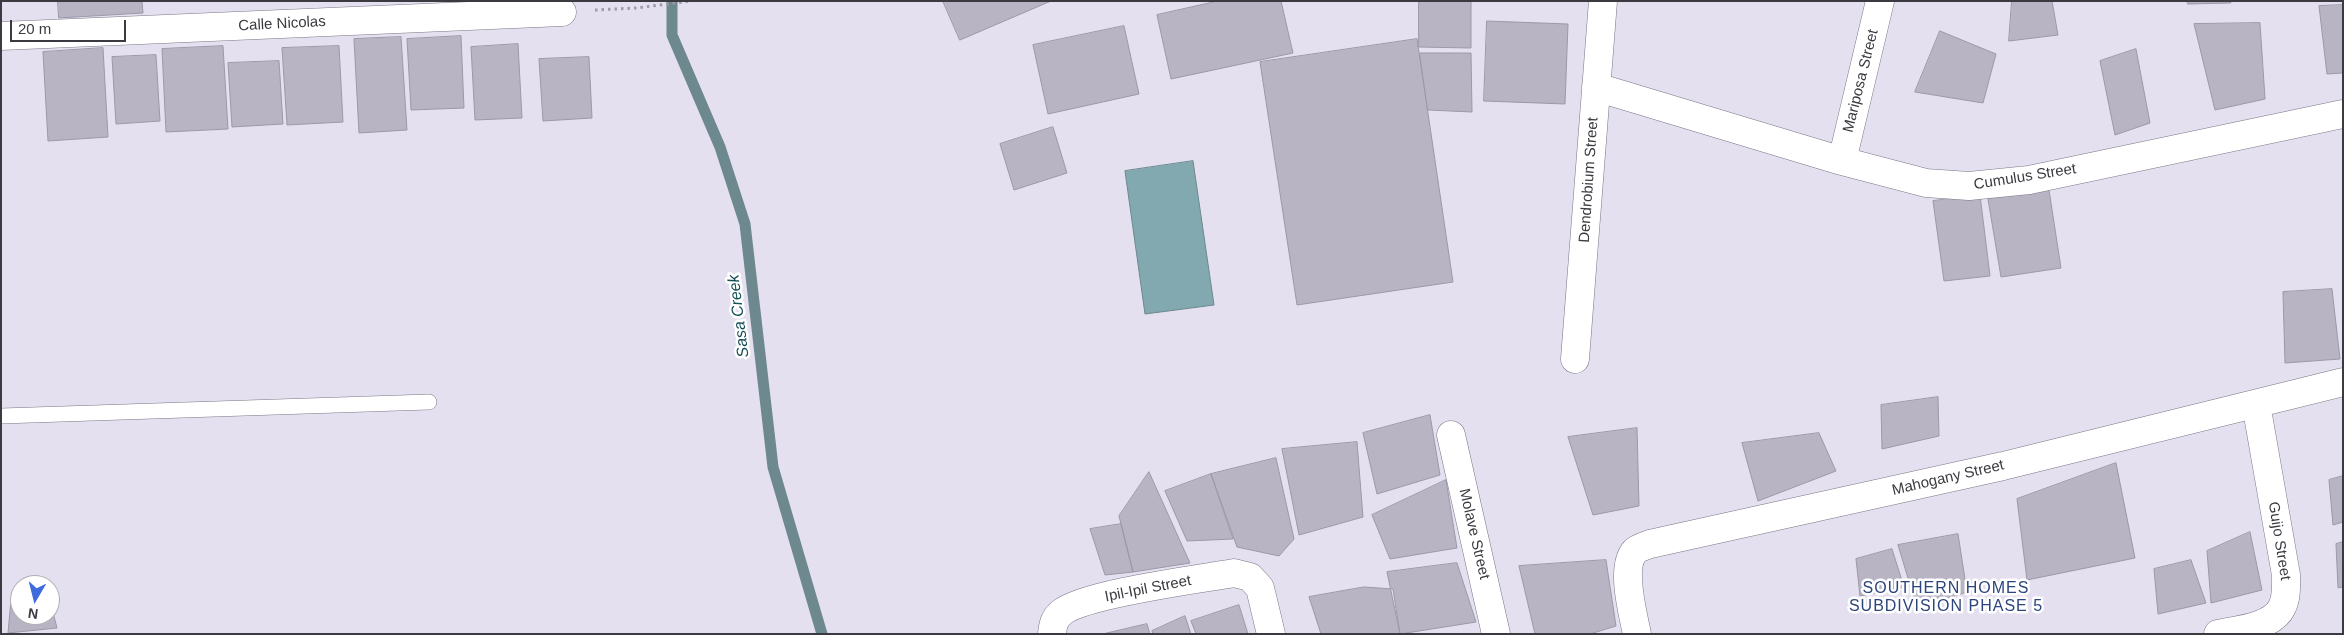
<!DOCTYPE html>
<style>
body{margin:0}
#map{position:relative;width:2344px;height:635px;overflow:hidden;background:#e4e0ef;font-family:Helvetica,sans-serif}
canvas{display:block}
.frame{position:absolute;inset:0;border:2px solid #3b3a40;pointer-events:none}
.north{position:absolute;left:10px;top:575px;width:50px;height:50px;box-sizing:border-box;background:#fff;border:1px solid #b1b0b3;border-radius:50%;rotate:188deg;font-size:14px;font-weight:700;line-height:20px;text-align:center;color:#3b3a40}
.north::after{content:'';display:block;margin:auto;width:18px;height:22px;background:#3e6cdd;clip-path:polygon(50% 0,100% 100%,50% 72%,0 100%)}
.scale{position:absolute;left:10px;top:20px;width:116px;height:22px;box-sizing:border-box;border:2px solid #3b3a40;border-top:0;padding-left:6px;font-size:15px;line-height:18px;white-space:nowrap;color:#3b3a40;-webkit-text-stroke:4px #fff;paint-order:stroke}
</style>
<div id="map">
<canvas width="2344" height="635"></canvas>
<div class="frame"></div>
<div class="north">N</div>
<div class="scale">20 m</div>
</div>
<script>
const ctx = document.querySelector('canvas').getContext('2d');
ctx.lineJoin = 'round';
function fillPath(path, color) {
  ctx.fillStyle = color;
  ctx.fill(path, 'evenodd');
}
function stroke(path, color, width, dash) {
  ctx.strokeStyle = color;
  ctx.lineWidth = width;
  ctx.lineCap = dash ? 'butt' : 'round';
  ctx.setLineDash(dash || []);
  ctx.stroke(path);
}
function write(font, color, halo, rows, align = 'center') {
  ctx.font = font + ' Helvetica,sans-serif';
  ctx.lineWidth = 5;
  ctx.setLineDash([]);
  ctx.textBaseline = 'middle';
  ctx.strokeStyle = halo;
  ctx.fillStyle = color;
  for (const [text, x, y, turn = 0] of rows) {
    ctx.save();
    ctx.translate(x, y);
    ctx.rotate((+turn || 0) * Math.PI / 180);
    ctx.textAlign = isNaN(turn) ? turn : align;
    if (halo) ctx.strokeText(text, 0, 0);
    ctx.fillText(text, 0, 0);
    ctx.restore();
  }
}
const water = new Path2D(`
 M1193,161l21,144 -69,9 -20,-143z`);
const stream = new Path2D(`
 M672,1v34l48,112 25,77 28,243 49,167`);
const building = new Path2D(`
 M58,1h84l1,12 -84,5z
 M943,1h108l-91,39z
 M1218,1h63l12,52 -122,26 -14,-64z
 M1419,1h52v47l-52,-1z
 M2012,1h40l6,34 -49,6z
 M2187,1h43l1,2 -43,1z
 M2343,5v68l-16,1 -8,-68z
 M1487,21l81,3 -3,80 -81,-3z
 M2260,23l5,76 -50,11 -21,-86z
 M1124,26l15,68 -91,20 -15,-69z
 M1940,31l56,23 -13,49 -68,-11z
 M461,36l3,72 -53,2 -4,-71z
 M401,37l6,93 -48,3 -5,-94z
 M1417,39l36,243 -156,23 -37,-243z
 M518,44l4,74 -47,2 -4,-73z
 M223,46l5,83 -62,3 -4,-83z
 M339,46l4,76 -56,3 -5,-77z
 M103,48l5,89 -60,4 -5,-89z
 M2136,49l14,74 -35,12 -15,-74z
 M1420,53h51l1,59 -44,-2z
 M156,55l4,66 -44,3 -4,-67z
 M589,57l3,61 -49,3 -4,-62z
 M279,61l4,63 -51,3 -4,-64z
 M1053,127l14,46 -53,17 -14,-46z
 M2049,190l12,78 -60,9 -13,-78z
 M1980,195l10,81 -46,5 -11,-80z
 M2332,289l8,70 -55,4 -2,-71z
 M1938,397l1,39 -57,13 -1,-44z
 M1430,415l10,60 -63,19 -14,-61z
 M1637,428l2,78 -46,9 -25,-78z
 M1819,433l17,38 -78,30 -16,-58z
 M1357,442l6,75 -64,18 -17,-86z
 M1276,458l18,81 -15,17 -42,-9 -26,-73z
 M2116,463l19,95 -108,22 -10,-81z
 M1149,472l41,91 -57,9 -14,-56z
 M1211,474l22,65 -46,2 -22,-50z
 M2343,476v46l-10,3 -4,-45z
 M1446,480l11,68 -67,11 -18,-44z
 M1121,524l12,48 -28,3 -15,-46z
 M2250,532l12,58 -51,13 -4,-52z
 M1958,534l9,58 -50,16 -19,-63z
 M2343,542v45l-5,1 -2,-44z
 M1892,549l12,38 -44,9 -4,-37z
 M1606,560l10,66 -26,8h-55l-16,-68z
 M2191,560l15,43 -48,11 -4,-45z
 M1457,563l19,59 -76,12 -13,-62z
 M1364,587l29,2 7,45h-79l-12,-37z
 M20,598v17h30v-14l7,27 -49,5 3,-33z
 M1239,605l9,29h-52l-5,-13z
 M1185,616l6,18h-38l-1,-3z
 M1147,624l3,10h-47z`);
const path = new Path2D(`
 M595,10l41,-2 55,-7`);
const lane = new Path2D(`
 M1,416l428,-14`);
const street = new Path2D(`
 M1,36l561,-24
 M1596,87l246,74 84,22 43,3 60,-6 314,-66
 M1842,161l38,-160
 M1575,359l28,-358
 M1451,435l45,199
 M1052,634c1,-9 2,-15 9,-21 21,-19 139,-34 173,-40l16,4 10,11 11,46
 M1637,634c-4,-20 -17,-67 -2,-83 3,-3 10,-5 15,-7l353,-78 340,-84
 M2218,634c19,-4 55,-7 64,-27 5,-10 4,-21 4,-32l-30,-171`);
const streetNames = [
 ["Calle Nicolas",282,24,-3],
 ["Mariposa Street",1861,81,-76],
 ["Cumulus Street",2025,177,-9],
 ["Dendrobium Street",1589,180,-86],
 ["Mahogany Street",1948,478,-13],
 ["Molave Street",1474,534,77],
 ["Guijo Street",2279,541,81],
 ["Ipil-Ipil Street",1148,589,-11]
];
const waterNames = [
 ["Sasa Creek",739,316,-97]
];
const neighbourhoodNames = [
 ["SOUTHERN HOMES",1946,589],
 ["SUBDIVISION PHASE 5",1946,607]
];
fillPath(water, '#82a9b0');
stroke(water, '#6d888e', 1);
stroke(stream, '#6d888e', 11);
fillPath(building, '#b8b4c4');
stroke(building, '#9c98a7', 1);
stroke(lane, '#7a7685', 16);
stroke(street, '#7a7685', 29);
stroke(path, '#9e9ba6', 3, [2.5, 4]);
stroke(lane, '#fff', 15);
stroke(street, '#fff', 28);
write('15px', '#3b3a40', '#fff', streetNames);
write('italic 16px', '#144e56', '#fff', waterNames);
ctx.letterSpacing = '1px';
write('16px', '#2c457d', '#fff', neighbourhoodNames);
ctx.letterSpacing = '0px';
</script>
